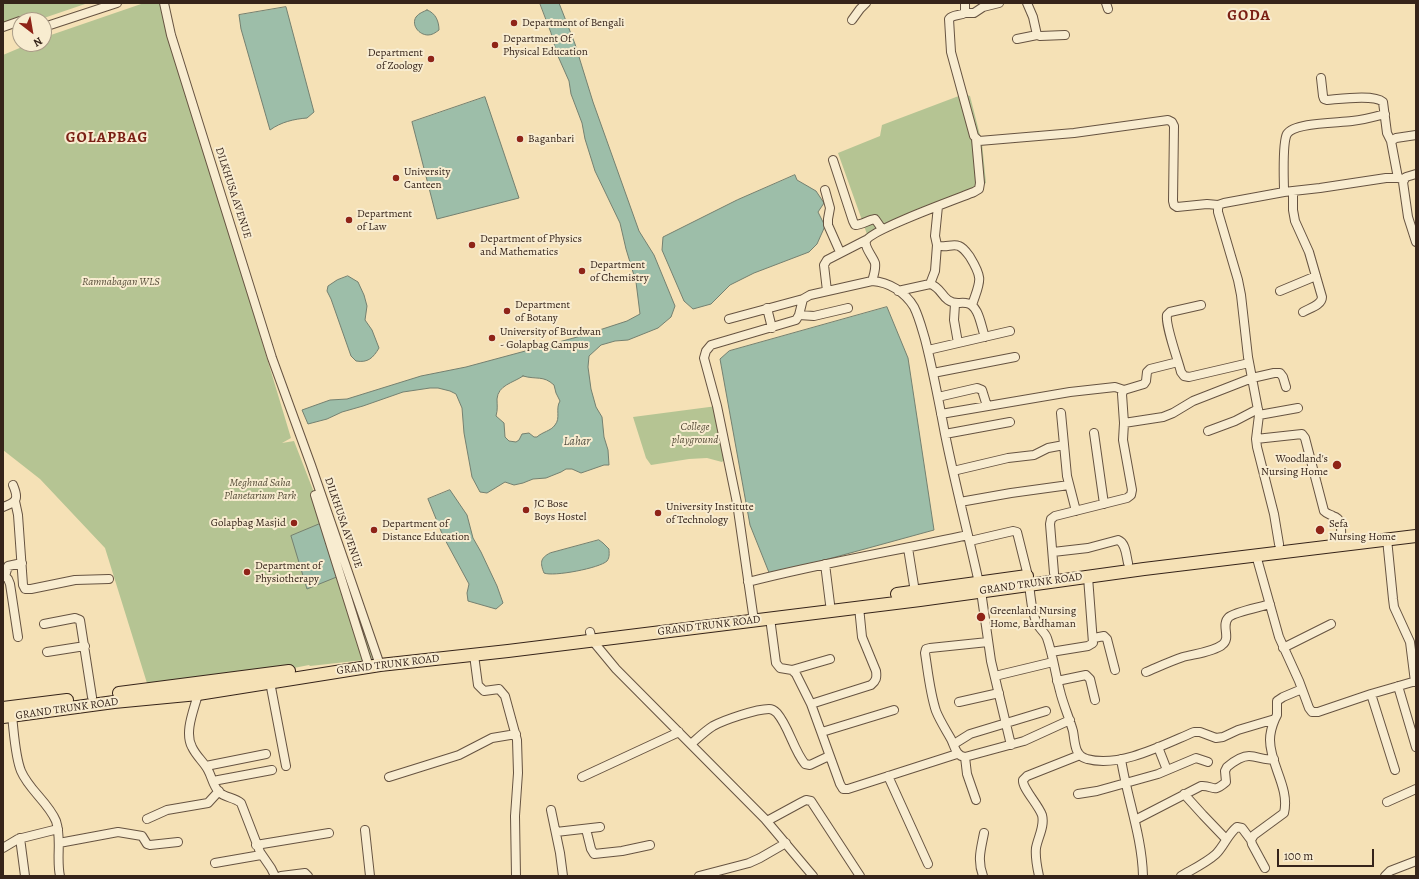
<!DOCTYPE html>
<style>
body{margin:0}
#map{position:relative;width:1419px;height:879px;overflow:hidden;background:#f5e1b6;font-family:Alegreya,serif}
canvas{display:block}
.frame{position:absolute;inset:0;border:4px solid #36241a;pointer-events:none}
.north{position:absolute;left:12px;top:12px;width:40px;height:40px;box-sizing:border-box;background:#f8ecd0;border:1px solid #aa9c87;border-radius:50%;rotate:149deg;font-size:11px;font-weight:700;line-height:16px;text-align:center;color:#36241a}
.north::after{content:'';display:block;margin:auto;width:14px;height:18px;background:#8f2418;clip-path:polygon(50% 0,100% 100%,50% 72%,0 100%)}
.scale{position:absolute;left:1277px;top:849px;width:97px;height:18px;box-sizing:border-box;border:2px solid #36241a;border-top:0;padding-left:5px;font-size:12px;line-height:14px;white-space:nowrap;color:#36241a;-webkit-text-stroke:3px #f8ecd0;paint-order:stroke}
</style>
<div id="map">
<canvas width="1419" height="879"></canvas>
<div class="frame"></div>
<div class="north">N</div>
<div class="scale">100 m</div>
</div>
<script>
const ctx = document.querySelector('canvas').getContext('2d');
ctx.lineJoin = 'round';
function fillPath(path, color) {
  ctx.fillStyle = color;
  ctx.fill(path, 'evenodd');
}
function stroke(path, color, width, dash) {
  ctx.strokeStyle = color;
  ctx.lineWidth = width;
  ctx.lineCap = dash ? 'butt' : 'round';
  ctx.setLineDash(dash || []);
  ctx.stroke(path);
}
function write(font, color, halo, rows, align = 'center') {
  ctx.font = font + ' Alegreya,serif';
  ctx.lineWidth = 4;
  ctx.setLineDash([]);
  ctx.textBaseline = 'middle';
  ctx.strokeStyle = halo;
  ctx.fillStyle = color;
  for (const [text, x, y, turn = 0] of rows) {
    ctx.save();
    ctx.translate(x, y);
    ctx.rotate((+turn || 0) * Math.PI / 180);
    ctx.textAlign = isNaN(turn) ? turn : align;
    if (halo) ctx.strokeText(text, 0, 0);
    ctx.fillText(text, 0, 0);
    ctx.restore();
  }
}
const green = new Path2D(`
 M3,3h85l-47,16 -2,-6 -36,12z
 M144,3h16l131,435 -9,5 12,-2 82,211 -5,1 2,6 -63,7 -1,-1 -158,31 -46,-148 -65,-69 -37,-29v-395l26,-11h15v-6l4,-2z
 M964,94l6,2 12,47 4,40 -34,19 -84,35 -30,-84 42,-17 2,-11z
 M717,406l7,54 -2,2 -15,-4 -18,1 -38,6 -5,-7 -13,-41z`);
const water = new Path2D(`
 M540,3h19l16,41 18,58 46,129 15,24 21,51 -4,11 -13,11 -30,12 -13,1 -14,4 -12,11 -1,11 3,22 5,18 6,10 2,20 4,13 1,15h-5l-23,8 -9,-4h-6l-5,3 -15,6 -13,1 -10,4 -9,2 -9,-3 -18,11 -7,-1 -8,-15 -8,-44 -2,-25 -6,-14 -6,-3 -12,-3h-8l-27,4 -40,14 -21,6 -15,7 -19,5 -6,-14 28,-10 17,-1 74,-23 45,-9 115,-31 46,-15 13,-7 -4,-32 -10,-33 -6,-26 -25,-52 -10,-32 -3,-16 -11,-29 -2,-13 -12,-27 -6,-21zM523,376c14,4 20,-1 31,9l2,8 4,8c-5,8 1,17 -5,24 -4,6 -13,7 -18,12h-3l-5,-4 -7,1 -3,6 -3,2 -7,-1 -4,-4 -1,-14 -8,-7c2,-7 1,-11 1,-17 1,-14 16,-16 26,-23z
 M286,7l28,105 -7,6c-13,1 -26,4 -37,12l-29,-101 -2,-14z
 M427,10c9,3 12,12 12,20 -4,3 -7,5 -11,5 -9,0 -17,-10 -12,-18 3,-4 7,-5 11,-7z
 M485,97l34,101 -82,21 -25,-97z
 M795,175l2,5 19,11 8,12 -6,9 7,14 -8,18 -8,8 -55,21 -24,12 -19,19 -18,5 -9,-8 -22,-51 1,-13 74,-37z
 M348,276l10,6 6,13 3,11 -2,14 7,10 7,18c-6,10 -11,15 -23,13l-5,-5 -20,-57 -4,-8 1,-5 9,-6z
 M887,307l21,51 26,172 -164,45 -20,-50 -30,-166 9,-8z
 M450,490l17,25 6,23 8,14 16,34 6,17 -7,6 -28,-8 -1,-8 2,-9 -26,-48 -15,-37z
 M327,521l17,53 -37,15 -16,-53z
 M599,540l4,3 6,6c0,4 1,8 -2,12 -7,7 -54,16 -63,12 -4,-10 -4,-15 6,-20z`);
const minor = new Path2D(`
 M164,3l7,32 101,323 39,107 69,200
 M965,3v10c-5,3 -12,1 -16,6l2,33 23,84 5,5 95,-8 94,-13 4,2 2,4 -1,75 1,4 3,2 30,-3 11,1 6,-2 60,-11 36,-4 66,-10h12l6,1
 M1027,3l6,14 4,18 3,1 25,-1
 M1106,3l2,6
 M965,13h9l9,-6 16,-4
 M852,20l8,-11 6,-6
 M3,27l17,-6
 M44,27l73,-24
 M1017,39l20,-4
 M1321,78l2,18 1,3 3,1c13,-1 47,-6 56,2l4,31 4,8
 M833,160l20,61 2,4c7,0 13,-5 20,-6l7,10
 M1416,174l-10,3 -3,5 5,35 8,25
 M1398,178l-7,-37 5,-3 20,-3
 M825,190l5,18 -2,11v6l12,27
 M1293,191v19l2,11 14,31 13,45c0,8 -12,11 -19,15
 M1284,192c0,-12 -2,-49 3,-58 7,-12 51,-11 65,-13 11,-1 22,-4 33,-7
 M1218,205v7l20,68 3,15 7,62 11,58 -3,24 1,8 17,67 5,30
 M938,206l-3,30 2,9c8,4 15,-2 22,1 5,2 8,7 11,11 14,23 10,24 2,48
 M872,281c2,-6 4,-12 3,-18 -2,-6 -11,-16 -9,-22 4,-11 93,-43 108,-49l5,-3 1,-6 -4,-44
 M930,284l5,-13 2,-26
 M827,291l-3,-26 3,-5 39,-20
 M898,291l32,-7c10,3 11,11 18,16 7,5 11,2 18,3 13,1 15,24 19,34
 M1280,291l36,-15
 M955,304l-1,16 4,23
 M1201,305l-31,7 -3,3c-2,10 11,45 14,57l3,4 5,1 60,-14
 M767,308l5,20
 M799,315l15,1 34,-8
 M729,319l74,-20
 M928,350l82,-19
 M933,373l82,-16
 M938,397l39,-9 5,2 5,16
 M1061,413l6,63 9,35
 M941,414l129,-22 45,-5 9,3
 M1259,415l39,-7
 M1124,423l39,-6 10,-4 20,-12 59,-23 22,-5h6l3,4 3,10
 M1208,431l27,-10 23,-12
 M1094,433l10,71
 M945,434l65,-12
 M1256,439l46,-5 3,4 19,73c3,3 5,3 9,5 10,3 8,13 8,21
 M953,471l55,-13 26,-3 14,-7 16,-3
 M315,495l54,172
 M15,501l3,14 5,70 2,4h6l44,-9 34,-1
 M960,502l51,-9 58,-8
 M3,507c14,-5 16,-8 10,-22
 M1387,539l6,60 1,8 16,35 5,40
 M970,541l43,-10 4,1 11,44
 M908,548l7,44
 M1053,552l35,-4 30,-8c8,3 8,15 10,23
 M1256,555l23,82 20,44 10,27 3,4h6l53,-18 45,-13
 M825,564l5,40
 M1054,573l-4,-49 1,-5 4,-3 72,-18 4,-3 1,-5 -9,-50 1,-17 -2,-29 2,-4 20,-6 2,-3 1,-9 3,-3 28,-7
 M5,576l3,3 2,5 8,53
 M3,577l2,-1 3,-10 14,-3
 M748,582c73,-19 147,-31 220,-47
 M1029,585c2,12 2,27 8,38 2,6 8,9 10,15 6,17 8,35 13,53 3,13 9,26 13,40 2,10 1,25 14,28 33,9 76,-14 107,-27h6l16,6 7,-1 15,-7 37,-11 2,-4v-14l6,-4 19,-8
 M981,591l10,70 20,84
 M753,614l-16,-111 -20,-97 -13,-48 2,-7 5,-6 85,-25 3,-5 4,-16 7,-4 62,-14c17,1 33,11 42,26 5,10 8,22 11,32 8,31 14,63 20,95 10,50 23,99 34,149
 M770,618l6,45 4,5 12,2 4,4 15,30 29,80 3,5h5l109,-35
 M44,624l31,-6 5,2 12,77
 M590,632l2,8 24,29 149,150 48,57
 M1094,638l10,-2 3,3 8,31
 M988,642l-58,6 -4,1 -1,4c3,19 5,40 11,58 4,10 10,19 15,28 4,8 5,17 14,18l59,-16 46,-21
 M1283,648l48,-24
 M47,652l38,-6
 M1051,652l37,-6 5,-3 -5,-66
 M474,655l4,30 6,6 15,-2 6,7 12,44 1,33 -3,43 1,60
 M792,670l38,-11
 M1146,672c12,-5 25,-11 37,-15 11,-3 30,-5 39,-12 10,-7 -2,-20 7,-28 5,-5 32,-10 41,-13
 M995,676l58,-14
 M1057,681l29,-6 4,4 5,21
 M270,682l16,84
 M1398,686l18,61
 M198,694c-4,16 -14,38 -6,53 4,9 12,15 16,23 4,7 5,16 11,22 6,6 15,5 22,11l19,49 11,16 4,8
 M1371,694l24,76
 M959,702l40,-9
 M811,704l60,-19c5,-4 6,-7 5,-14l-14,-34 -3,-30
 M12,716c2,16 3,40 9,55 8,19 27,31 35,50 6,18 0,37 4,55
 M822,732l72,-22
 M691,744c7,-6 14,-13 22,-18 11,-6 43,-17 56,-17 3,0 5,1 8,4 12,14 16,36 28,51l5,1 19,-9
 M954,744l16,-10 76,-23
 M1158,747l9,23
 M965,757l2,17 9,26
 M1121,759c6,39 21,77 22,117
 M206,766l60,-12
 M888,776l40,88
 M389,777l70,-22 33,-17 24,-4
 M582,777l97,-45
 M213,781l59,-11
 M1078,794l19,-3 61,-17 38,-16 12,4
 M1184,794l19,21 23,24
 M1387,802l29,-13
 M551,810l9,43 3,23
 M147,819l20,-9 41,-7 11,-12
 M1135,820l66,-34c13,-1 11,8 25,-4l-1,-11 2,-4c6,-5 14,-11 22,-11 10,0 13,5 25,3
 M767,821l35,-19 4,-2 5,1 49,75
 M586,829l5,20 3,5 28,-3 28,-6
 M365,830l5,46
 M556,832l44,-5
 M20,838l5,38
 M59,843l59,-11 24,4 5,8 3,1 28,-3
 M256,845l73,-12
 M3,848l15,-9 40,-10
 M215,863l46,-8
 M1265,868l-13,-24 -1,-4 3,-5 30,-22c6,-25 -14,-48 -14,-73 0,-7 2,-14 5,-21
 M281,876l24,-3 3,3
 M699,876l50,-13 11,-5 26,-15
 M983,876c-6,-16 -2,-27 1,-43
 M1039,876c-2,-9 -4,-19 -3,-28 2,-11 9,-22 6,-33 -4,-11 -20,-27 -19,-35l4,-4 53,-21
 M1181,876c12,-7 25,-13 35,-22 8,-8 12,-20 21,-27l5,1 9,12
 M1385,876l5,-5 26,-10`);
const primary = new Path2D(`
 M897,594l130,-18
 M119,693l170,-22
 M3,708l64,-8
 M3,717l111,-15 84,-8 182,-29 128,-14 412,-51 224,-31 272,-33`);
const markers = [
 [514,23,4,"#8f2418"],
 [495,45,4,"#8f2418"],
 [431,59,4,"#8f2418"],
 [520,139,4,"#8f2418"],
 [396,178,4,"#8f2418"],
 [349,220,4,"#8f2418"],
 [472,245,4,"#8f2418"],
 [582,271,4,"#8f2418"],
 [507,311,4,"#8f2418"],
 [492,338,4,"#8f2418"],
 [1337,465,5,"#8f2418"],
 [526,510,4,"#8f2418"],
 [658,513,4,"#8f2418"],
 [294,523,4,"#8f2418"],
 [374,530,4,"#8f2418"],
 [1320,530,5,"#8f2418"],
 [247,572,4,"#8f2418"],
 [981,617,5,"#8f2418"]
];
const poiNames = [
 ["Department of Bengali",522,23],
 ["Department Of",503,39],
 ["Physical Education",503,52],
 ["Department",423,53,"right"],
 ["of Zoology",423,66,"right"],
 ["Baganbari",528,139],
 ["University",404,172],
 ["Canteen",404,185],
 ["Department",357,214],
 ["of Law",357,227],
 ["Department of Physics",480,239],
 ["and Mathematics",480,252],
 ["Department",590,265],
 ["of Chemistry",590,278],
 ["Department",515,305],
 ["of Botany",515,318],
 ["University of Burdwan",500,332],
 ["- Golapbag Campus",500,345],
 ["Woodland's",1328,459,"right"],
 ["Nursing Home",1328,472,"right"],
 ["JC Bose",534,504],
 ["Boys Hostel",534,517],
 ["University Institute",666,507],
 ["of Technology",666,520],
 ["Golapbag Masjid",286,523,"right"],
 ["Department of",382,524],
 ["Distance Education",382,537],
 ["Sefa",1329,524],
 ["Nursing Home",1329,537],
 ["Department of",255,566],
 ["Physiotherapy",255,579],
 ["Greenland Nursing",990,611],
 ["Home, Bardhaman",990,624]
];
const streetNames = [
 ["DILKHUSA AVENUE",233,193,72],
 ["DILKHUSA AVENUE",343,523,71],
 ["GRAND TRUNK ROAD",1031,584,-8],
 ["GRAND TRUNK ROAD",709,626,-7],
 ["GRAND TRUNK ROAD",388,665,-7],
 ["GRAND TRUNK ROAD",67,709,-8]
];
const parkNames = [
 ["Ramnabagan WLS",121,282],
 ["College",695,427],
 ["playground",695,440],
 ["Meghnad Saha",260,483],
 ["Planetarium Park",260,496]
];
const waterNames = [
 ["Lahar",577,442]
];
const districtNames = [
 ["GODA",1249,16],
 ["GOLAPBAG",107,138]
];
fillPath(green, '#b5c493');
fillPath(water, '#9dbea9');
stroke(water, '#748070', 1);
stroke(minor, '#665341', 10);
stroke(primary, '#36241a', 14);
stroke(minor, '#f8ecd0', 8);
stroke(primary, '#f5e1b6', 12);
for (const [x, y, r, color] of markers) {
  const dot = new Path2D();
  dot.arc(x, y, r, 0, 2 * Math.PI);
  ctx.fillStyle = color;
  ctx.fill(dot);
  stroke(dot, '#f8ecd0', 1.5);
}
write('11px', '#36241a', '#f8ecd0', poiNames, 'left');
write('11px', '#36241a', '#f8ecd0', streetNames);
write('italic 11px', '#564c38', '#f8ecd0', parkNames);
write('italic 12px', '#555245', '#f8ecd0', waterNames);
ctx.letterSpacing = '1px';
write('bold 15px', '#7a1f14', '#f8ecd0', districtNames);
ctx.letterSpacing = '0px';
</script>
